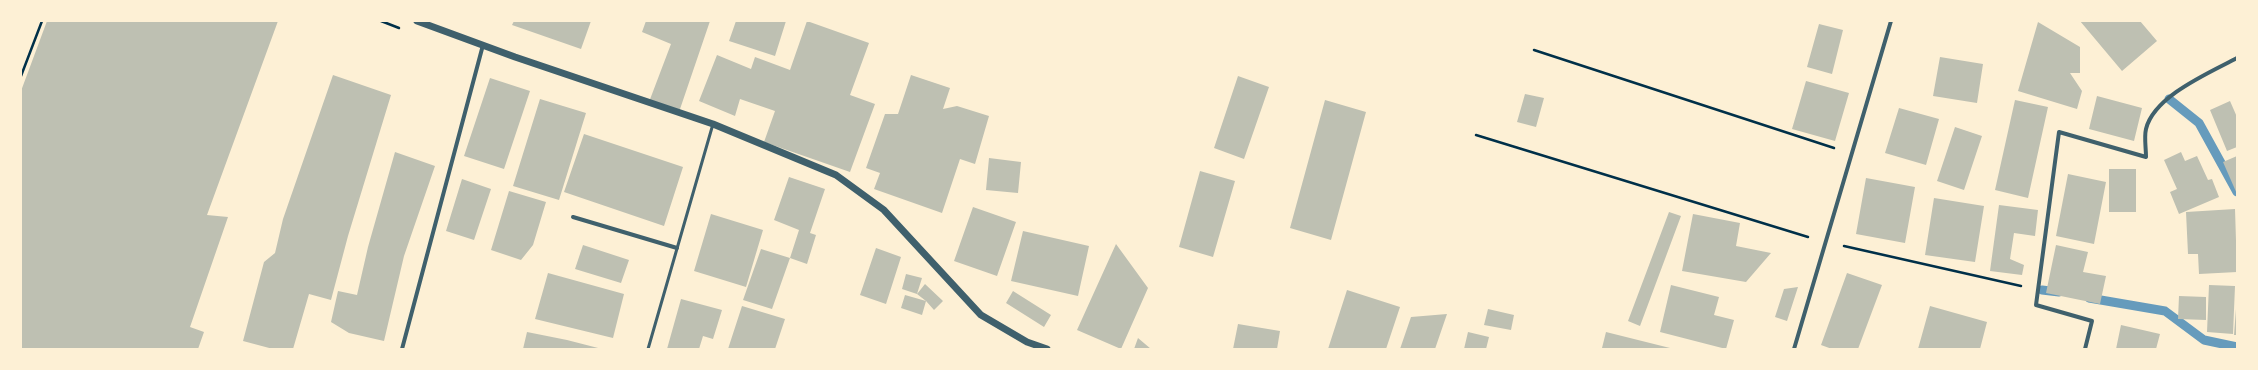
<!DOCTYPE html>
<style>
body{margin:0}
#map{position:relative;width:2258px;height:370px;overflow:hidden;background:#fdf0d5;font-family:Raleway,sans-serif}
canvas{display:block}
.frame{position:absolute;inset:0;border:22px solid #fdf0d5;pointer-events:none}
</style>
<div id="map">
<canvas width="2258" height="370"></canvas>
<div class="frame"></div>
</div>
<script>
const ctx = document.querySelector('canvas').getContext('2d');
ctx.lineJoin = 'round';
function stroke(path, color, width, dash) {
  ctx.strokeStyle = color;
  ctx.lineWidth = width;
  ctx.lineCap = dash ? 'butt' : 'round';
  ctx.setLineDash(dash || []);
  ctx.stroke(path);
}
function fillPath(path, color) {
  ctx.fillStyle = color;
  ctx.fill(path, 'evenodd');
}
const stream = new Path2D(`
 M2169,99l30,24 38,69
 M2042,290l17,2
 M2089,298l76,13 39,29 33,7`);
const building = new Path2D(`
 M47,21h231l-71,194 21,2 -38,110 14,5 -6,17h-177v-258z
 M514,21h77l-10,28 -69,-24z
 M646,21h64l-31,91 -30,-10 22,-58 -29,-12z
 M736,21h50l-11,35 -46,-15z
 M807,21l62,22 -19,52 25,9 -25,68 -86,-30 11,-31 -35,-12 -5,17 -36,-15 18,-46 34,14 4,-12 35,13z
 M2080,21h60l17,20 -35,30z
 M2038,22l42,25v26h-10l12,18 -5,18 -59,-18z
 M1819,24l24,6 -11,44 -25,-7z
 M1940,57l43,7 -6,39 -44,-7z
 M333,75l58,20 -43,141 -17,64 -22,-6 -16,55h-20l-30,-8 21,-79 11,-9 8,-34z
 M911,75l39,13 -7,21 14,-3 32,10 -14,48 -15,-5 -18,54 -68,-24 6,-16 -14,-5 19,-54h13z
 M1238,76l31,11 -25,72 -30,-11z
 M490,78l40,13 -26,78 -40,-13z
 M1806,81l43,12 -14,48 -43,-12z
 M1525,94l19,4 -8,29 -19,-5z
 M2097,96l45,12 -8,33 -45,-12z
 M540,99l46,14 -27,87 -46,-14z
 M1325,100l41,12 -35,128 -41,-12z
 M2015,100l33,7 -20,91 -33,-8z
 M2230,101l7,16v30l-10,4 -17,-41z
 M1899,108l40,11 -13,46 -41,-12z
 M1955,127l27,9 -18,54 -27,-9z
 M584,134l99,33 -19,59 -100,-34z
 M395,152l40,14 -31,90 -20,85 -35,-8 -18,-11 7,-31 19,4 11,-48z
 M2181,152l4,9 12,-5 11,24 4,-1 7,18 -40,17 -9,-22 7,-3 -13,-29z
 M2237,156v38l-14,-32z
 M989,158l32,4 -3,31 -32,-3z
 M2109,169h27v43h-27z
 M1200,171l35,10 -22,76 -34,-10z
 M2068,174l38,8 -12,62 -38,-8z
 M789,177l36,12 -15,44 6,2 -9,29 -17,-6 9,-28 -25,-10z
 M1866,178l49,9 -10,56 -49,-9z
 M462,179l29,10 -17,51 -28,-9z
 M509,191l37,11 -13,43 -12,15 -30,-10z
 M1934,198l50,8 -9,56 -50,-7z
 M1999,205l39,5 -3,26 -21,-3 -4,26 14,6 -2,10 -32,-4z
 M973,207l43,15 -19,54 -43,-15z
 M2235,209l2,63 -38,2 -1,-20h-10l-2,-42z
 M1669,212l12,4 -41,110 -12,-5z
 M711,214l52,16 -17,57 -52,-16z
 M1693,214l47,9 -4,23 35,7 -25,29 -64,-11z
 M1023,231l66,15 -11,50 -67,-15z
 M1116,244l32,44 -27,61 -44,-19z
 M583,245l46,15 -8,23 -46,-14z
 M2056,245l32,7 -5,20 23,4 -6,28 -54,-11z
 M876,248l25,9 -15,47 -26,-9z
 M761,249l29,9 -18,51 -29,-9z
 M548,273l76,21 -11,44 -78,-19z
 M1847,273l35,12 -24,64h-26l-11,-4z
 M906,274l16,4 -5,16 -15,-5z
 M925,284l18,17 -9,9 -8,-9 -4,14 -21,-7 4,-13 21,6 -9,-7z
 M1671,285l48,12 -5,18 20,5 -8,29 -66,-17z
 M2209,285l26,1 -2,48 -26,-2z
 M1798,287l-11,34 -12,-4 9,-28z
 M1347,290l53,17 -14,42h-58z
 M1013,291l38,24 -7,12 -38,-24z
 M2179,296l27,1v23l-28,-1z
 M681,299l41,11 -9,29 -10,-3 -4,13h-32z
 M742,306l43,13 -10,30h-47z
 M1930,306l57,16 -7,27h-62z
 M1488,309l26,6 -3,15 -27,-5z
 M2236,309h1v26h-3z
 M1447,314l-12,35h-35l11,-32z
 M1238,324l42,7 -3,18h-44z
 M2121,325l39,9 -4,15h-40z
 M527,332l40,8 35,9h-79z
 M1468,332l21,5 -3,12h-22z
 M1606,332l64,16v1l-68,-1z
 M1138,338l13,11h-17z`);
const path = new Path2D(`
 M381,21l18,7
 M1534,50l300,98
 M21,76l21,-55
 M1476,135l332,102
 M1844,246l177,40`);
const service = new Path2D(`
 M648,349l65,-225`);
const minor = new Path2D(`
 M573,217l104,31
 M402,349l81,-304
 M1794,349l97,-328
 M2085,349l7,-28 -56,-16 23,-173 87,25c0,-9 -2,-20 0,-28 8,-33 63,-56 91,-71`);
const tertiary = new Path2D(`
 M417,21l98,36 198,67 123,51 48,35 97,105 46,27 20,7`);
stroke(stream, '#669bbc', 9);
fillPath(building, '#bec0b2');
stroke(path, '#003049', 2.5);
stroke(service, '#3f606c', 3);
stroke(minor, '#3f606c', 4);
stroke(tertiary, '#3f606c', 7);
</script>
